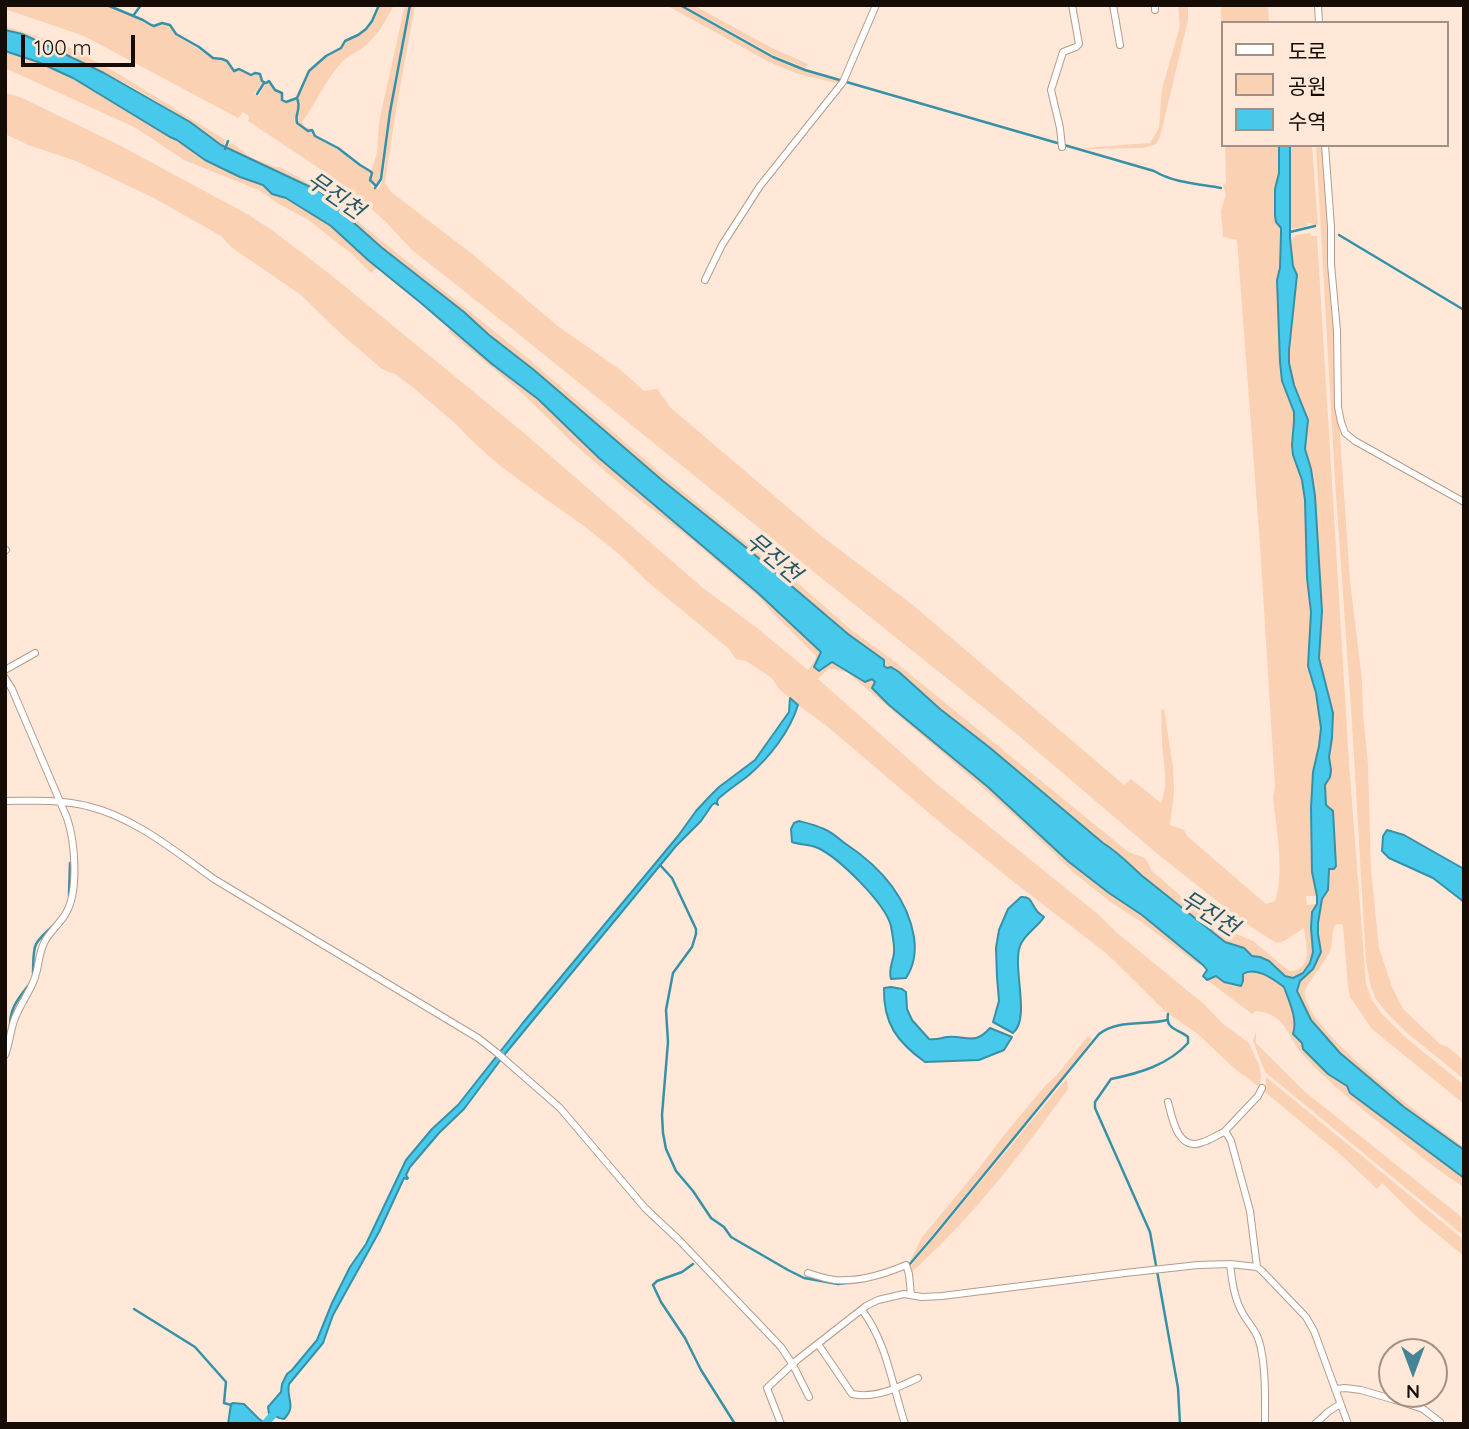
<!DOCTYPE html>
<meta charset="utf-8">
<style>
body{margin:0}
#map{position:relative;width:1469px;height:1429px;overflow:hidden;background:#ffe8d8;font-family:Quicksand,"Noto Sans KR",sans-serif}
canvas{display:block}
.frame{position:absolute;inset:0;border:7px solid #150c06;pointer-events:none}
.legend{position:absolute;left:1221px;top:21px;width:228px;height:126px;box-sizing:border-box;background:#ffe8d8;border:2px solid #a19084;margin:0;padding:9px 12px;list-style:none;font-size:21px;color:#150c06}
.legend li{display:flex;align-items:center;gap:14px;height:35px}
.legend b{width:35px;border:2px solid #a19084}
.north{position:absolute;left:1378px;top:1338px;width:70px;height:70px;box-sizing:border-box;background:#ffe8d8;border:2px solid #a19084;border-radius:50%;rotate:180deg;font-size:19px;font-weight:700;line-height:28px;text-align:center;color:#150c06}
.north::after{content:'';display:block;margin:auto;width:24px;height:32px;background:#438497;clip-path:polygon(50% 0,100% 100%,50% 72%,0 100%)}
.scale{position:absolute;left:21px;top:35px;width:114px;height:32px;box-sizing:border-box;border:4px solid #150c06;border-top:0;padding-left:9px;font-size:21px;line-height:24px;white-space:nowrap;color:#150c06;-webkit-text-stroke:5px #ffe8d8;paint-order:stroke}
</style>
<div id="map">
<canvas width="1469" height="1429"></canvas>
<div class="frame"></div>
<ul class="legend">
<li><b style="height:9px;background:#fff"></b>도로</li>
<li><b style="height:19px;background:#fbd1b4"></b>공원</li>
<li><b style="height:19px;background:#47c9eb"></b>수역</li>
</ul>
<div class="north">N</div>
<div class="scale">100 m</div>
</div>
<script>
const ctx = document.querySelector('canvas').getContext('2d');
ctx.lineJoin = 'round';
function fillPath(path, color) {
  ctx.fillStyle = color;
  ctx.fill(path, 'evenodd');
}
function stroke(path, color, width, dash) {
  ctx.strokeStyle = color;
  ctx.lineWidth = width;
  ctx.lineCap = dash ? 'butt' : 'round';
  ctx.setLineDash(dash || []);
  ctx.stroke(path);
}
function write(font, color, halo, rows, align = 'center') {
  ctx.font = font + ' Quicksand,"Noto Sans KR",sans-serif';
  ctx.lineWidth = 7;
  ctx.setLineDash([]);
  ctx.textBaseline = 'middle';
  ctx.strokeStyle = halo;
  ctx.fillStyle = color;
  for (const [text, x, y, turn = 0] of rows) {
    ctx.save();
    ctx.translate(x, y);
    ctx.rotate((+turn || 0) * Math.PI / 180);
    ctx.textAlign = isNaN(turn) ? turn : align;
    if (halo) ctx.strokeText(text, 0, 0);
    ctx.fillText(text, 0, 0);
    ctx.restore();
  }
}
const green = new Path2D(`
 M5,5h99l39,16 7,6h4l9,-3 6,2 6,9 38,23 12,3 8,11 6,-2 12,6 4,-2 5,1 2,8 -8,11 5,2 6,-12 4,-2 6,9 7,2 -1,6 1,3h5l9,-4 3,11 -5,10c2,7 11,13 18,12l3,6 22,12 22,17 10,5c3,7 -2,15 7,18l3,-1 4,-9 8,-67 20,-107h4l-20,111 -10,67 6,9 80,61 88,74 63,44 22,20 13,-2 14,19 148,126 95,72 210,179 7,-6 30,24c9,-21 1,-43 1,-64 -1,-10 0,-19 -1,-29l3,-1 9,58 1,25 -4,33 14,5 3,6 79,68 9,-3c10,-29 1,-73 -2,-104l2,-10 -2,-33 -13,-209 -23,-305 -14,-3 -2,-26 5,-17 -3,-9 3,-2 -1,-38h54v28l-4,16v27l1,6 5,6v5l-1,35 -3,12 3,82 2,19 12,31v9l-2,24 1,10 9,25 3,20 2,78 4,34 -3,54 12,48 1,14 -2,18 -2,150h-11l1,9 10,-1c-14,26 10,58 -24,74l-8,-2 -16,-15 -9,-4 -8,-1 -8,-8 -19,-6 -84,-67c-12,-11 -23,-23 -38,-32l-114,-96 -49,-38 -41,-37 -15,-6 -1,-7 -35,-25 -100,-85 -119,-95 -95,-84 -45,-35 -25,-23 -83,-65 -28,-25v-7l2,-2 3,2 -2,4 7,7 162,130 138,119 73,60 56,43 58,51 40,29 236,192c13,9 20,2 25,20l55,48 14,9 33,14 36,30c25,0 17,-27 15,-43l-20,13 -8,2 -35,-23 -81,-64 -142,-121 -213,-170 -289,-233 -104,-82 -27,-29 -18,-16 -3,3 -8,-6 -5,7 1,1 -2,3 -5,1 -25,-22 -91,-43 -1,-4 4,-2 18,14 25,10h5l37,21 19,14 4,-1 9,-9 -26,-21 -75,-50 1,-3 -1,-3 -5,-3 -5,6 -154,-82 -79,-27z
 M380,5h14c-8,15 -16,30 -29,41 -7,6 -16,9 -23,16 -17,18 -25,40 -40,60l2,4 8,4h-4l-11,-7 -1,-4 4,-10 -2,-11 12,-26 17,-16 14,-8 4,-6 13,-6 8,-7 7,-8z
 M405,5h4l-20,107 -9,66 -4,7 -5,-5 1,-11 5,-16 2,-31z
 M666,5h12l95,53 16,7 51,16 -4,2 -38,-9 -27,-11z
 M683,5h10l79,43 36,16 -2,4 -32,-13z
 M1178,5h10v15l-28,117 -4,7 -12,4 -55,1 -6,-1 67,-5 9,-15 3,-39 18,-63z
 M1221,5h47l1,18h-47v27z
 M5,26l66,22 51,28 103,64 -1,5h-3c-50,-39 -107,-70 -165,-95 -17,-8 -33,-15 -51,-20z
 M5,51l33,11 35,16 97,59 7,3 28,20 35,17 23,8 9,9 14,4 22,14 23,14 46,42 -6,5 -19,-19 -45,-35 -30,-16 -16,-12 -77,-31 -48,-32 -131,-60z
 M5,93l15,4 99,48 130,70 24,16 58,44 193,158 179,155 54,40 51,42 7,-10 1,-4 -46,-46 -9,-11 -68,-58 -73,-57 -47,-41 -53,-52 -72,-60 1,-2 43,35 46,35 61,59 159,135 58,53 6,6 -8,15 5,4 13,-10 32,21 8,-3 3,3 -3,6 17,17 99,82 81,75 40,31 33,22 61,50 -5,-1 -58,-43 -31,-20 -36,-29 -59,-57 -55,-48 -112,-95 -18,-4 -11,11 121,107 160,129 17,17 89,73 18,19 26,19 10,22 2,10 -1,9 -2,2 -23,-17 -36,-34 -34,-24 -59,-58 -91,-70 -80,-65 -107,-91 -30,-22 -19,-16 -7,-11 -26,-17 -10,-2 -8,-11 -79,-65 -30,-29 -35,-28 -58,-41 -27,-20 -30,-27 -14,-15 -44,-37 -14,-11 -15,-6 -41,-35 -40,-39 -70,-48 -10,-11 -69,-39 -76,-36 -48,-16 -23,-11z
 M1290,145h22l6,80h-5l-1,-2h-5v3l-16,3z
 M1316,145h8l15,276 11,160 12,99 1,34 5,50 3,106 8,78 13,39 11,22 37,35 8,3 16,14v18l-57,-46 -21,-21 -11,-14 -5,-15 -4,-22 -14,-238 -17,-243z
 M1310,233l2,3h5l32,527 17,221 6,16 10,14 22,22 60,49v19l-92,-75 -22,-32 -2,-10 -5,-62 -4,-1 -4,1c-4,9 -2,18 -5,26 -5,11 -24,33 -25,41 -4,36 129,133 159,155v3l-60,-43 -64,-54 -29,-33 -14,-29 3,-10 13,-12 7,-24 -2,-11v-11l4,-24 6,-9 1,-21h5l2,-3 -3,-54 -7,-6 -1,-21 5,-8 1,-7 -2,-13 3,-19 -13,-80 3,-38 -7,-124 -4,-27 -6,-20v-37l-11,-27 -5,-22v-13l7,-66 1,-9 -4,-9 -3,-27 7,-4z
 M1252,970l12,4 21,13c4,15 12,32 9,47l8,9 1,6 25,25 19,12 3,7 114,85v9c-28,-17 -53,-39 -78,-59 -29,-23 -57,-45 -82,-72 -18,-19 -16,-42 -48,-45l-4,3 -45,-34 9,-4 9,6 18,-1v-7l3,-2z
 M1256,1031v12l48,48 160,128v17l-199,-164 -12,-31z
 M1088,1036l4,3 -28,37 -155,187 13,-26 54,-65 32,-42 38,-45 10,-9z
 M1266,1077l198,163v16l-44,-36 -38,-37 -5,6 -37,-35 -75,-62z
 M1067,1078l1,11c-47,65 -96,129 -156,183l-2,-5z`);
const water = new Path2D(`
 M5,30l17,4 22,10 60,29 86,49 31,23 100,47 24,22 5,-1 3,2v7l28,25 83,65 25,23 45,35 129,111 85,68 100,85 36,26v6l3,2 4,-1 8,5 41,37 49,38 114,96c15,9 26,21 38,32l84,67 19,6 8,8 8,1 9,4 16,15 8,2 10,-5 7,-10 3,-11 -2,-24 1,-16 5,-8v-8l-5,-24 -1,-64 2,-36 6,-26 2,-18 -5,-35 -8,-27 3,-54 -4,-34 -2,-78 -3,-20 -9,-25 -1,-10 2,-24v-9l-12,-31 -2,-19 -3,-82 3,-12 1,-35v-5l-5,-6 -1,-6v-27l4,-16v-28h11v94l3,27 4,9 -8,75v13l5,22 14,35 -3,29 6,20 4,27 7,115 -3,47 14,55 -1,25 -3,19 2,13 -1,7 -5,8 1,20 7,6 3,55 -2,3h-5l-1,21 -6,9 -4,24v11l3,18 -8,17 -13,12 -3,10 14,29 29,33 64,54 60,43v28l-114,-85 -3,-7 -19,-12 -25,-25 -1,-6 -9,-9c5,-15 -4,-33 -9,-47 -11,-8 -28,-21 -41,-13v7l-2,5 -17,-4 -8,-6 -9,4 -4,-4 4,-6 -4,-5 -61,-50 -33,-22 -40,-31 -81,-75 -99,-82 -17,-17 3,-6 -3,-3 -7,3 -33,-20 -13,9 -5,-4 7,-15 -63,-59 -159,-135 -61,-59 -46,-35 -71,-61 -53,-43 -37,-34 -45,-28 -14,-4 -9,-9 -23,-8 -35,-17 -28,-20 -7,-3 -97,-59 -35,-16 -33,-11z
 M790,698l8,7c-8,26 -28,52 -49,70 -10,8 -21,15 -31,24l-1,3 1,3 -3,-2 -3,2 -11,16 -25,25 -171,208 -41,55 -25,24 -29,34 -4,8 2,3 -1,1 -3,-1 -25,54 -46,83 -10,28 -34,41c-3,15 8,22 -5,35 -7,0 -9,-5 -15,-5l-1,-7 13,-15 1,-8 5,-10 5,-4 25,-30 15,-37 18,-36 16,-23 40,-84 26,-31 26,-24 64,-81 156,-188 18,-25 13,-14 10,-10 36,-27 34,-48z
 M799,821c8,2 17,4 25,8 8,3 15,10 22,15 33,22 61,52 68,93 2,14 0,29 -8,41l-15,1c-3,-10 2,-17 3,-26 1,-7 -2,-20 -3,-27 -6,-23 -52,-68 -73,-78 -8,-4 -18,-3 -26,-6l-1,-13 3,-6z
 M1387,830l17,5 60,34v33l-31,-24 -44,-20 -7,-7 1,-15z
 M1021,897c11,-1 10,7 16,14 1,2 6,5 7,6 -6,10 -20,17 -24,29 -8,22 11,72 -7,87l-20,-11 6,-21 -2,-24 -1,-29 3,-18 9,-21z
 M891,987l11,2 4,3 1,17 5,11 17,19c7,1 12,-1 18,-2 19,-2 27,9 43,-9l22,9 -8,13 -25,10 -54,2c-28,-20 -42,-39 -41,-74z
 M233,1403l11,1 15,15 8,5h-39l3,-20z`);
const stream = new Path2D(`
 M107,5l36,15 8,5 3,1 8,-3 8,2 6,9 23,13 14,11 9,1 5,2 7,10 5,-2 12,6 4,-2 5,1 2,7 4,2 3,-2 6,9 7,3v7l4,2 11,-4 12,-27 17,-15 15,-8 4,-7 13,-6 8,-6 6,-8 7,-16
 M680,5l93,52 32,13 349,101c20,12 45,13 67,17
 M133,16l8,-11
 M257,94l7,-11
 M297,98c5,13 -3,15 0,25l11,8 4,-1 3,6 23,12 22,17 10,6 2,2 -2,7 6,6
 M225,149l3,-8
 M375,188l6,-9 9,-67 20,-107
 M1290,232l25,-6
 M1339,235l125,75
 M660,865l12,13 24,51v5l-4,13 -19,26 -7,37 2,32 -6,73 1,18 3,16 10,22 17,20 18,27 13,9 7,10 57,33 16,8 34,6 8,-1
 M69,895l1,-32
 M33,973c1,-28 -2,-28 21,-48
 M1168,1014c-3,16 11,15 20,23v6c-20,22 -48,30 -77,36l-16,23v6l55,124 28,156 2,36
 M10,1026c0,-18 8,-27 18,-40
 M693,1264l-11,8 -25,9 -4,4 8,17 24,36 16,32 34,54
 M909,1265l24,-28 166,-203c20,-15 45,-8 68,-14
 M134,1309l61,38 31,35 -2,21 7,2
 M521,1424h5`);
const canal = new Path2D(`
 M265,1424l13,-15`);
const street = new Path2D(`
 M1113,5l7,40
 M1155,5v5
 M1318,5l1,18
 M1325,145l6,82v37l6,67 1,76 3,15 4,11 10,8 109,61
 M1062,147l-2,-19 -9,-38 12,-38 13,-5 3,-3 -7,-39
 M705,280l17,-35 38,-59 83,-104 33,-77
 M5,551l1,-1
 M5,670l30,-17
 M5,678l7,11 55,129c8,23 12,73 -1,95 -6,11 -17,19 -22,30 -6,12 -5,25 -10,37 -5,13 -14,25 -19,38 -5,12 -5,25 -10,37
 M5,801c27,0 55,-2 82,5 47,11 88,45 127,73l264,159 18,14 64,56 85,100 35,33 101,106 12,18 16,32
 M1168,1102c4,16 10,51 35,40 7,-2 14,-7 21,-10l3,2 4,7 19,70 7,56
 M1224,1132l34,-36 4,-8
 M1230,1264c2,16 4,34 12,48 5,10 14,18 17,29 7,22 6,59 6,83
 M808,1273c9,3 18,6 27,7 23,2 50,-6 71,-15l3,9 2,21
 M862,1310c25,33 30,75 43,114
 M818,1344l34,50c23,5 45,-6 66,-16
 M1335,1389l10,-1 16,2 41,12 21,7 17,13
 M781,1424l-14,-36 30,-28 69,-54 12,-6 26,-6 18,3 20,-1 183,-23 73,-8 32,-1 27,3 5,4 44,46 8,14 34,93
 M1315,1424l13,-12 12,-8`);
const waterNames = [
 ["무진천",335,196,35],
 ["무진천",773,558,40],
 ["무진천",1209,914,32]
];
fillPath(green, '#fbd1b4');
fillPath(water, '#47c9eb');
stroke(water, '#3890a6', 2);
stroke(stream, '#3890a6', 2.5);
stroke(canal, '#47c9eb', 8);
stroke(street, '#b69b89', 8);
stroke(street, '#fff', 6);
write('italic 23px', '#225766', '#ffe8d8', waterNames);
</script>
